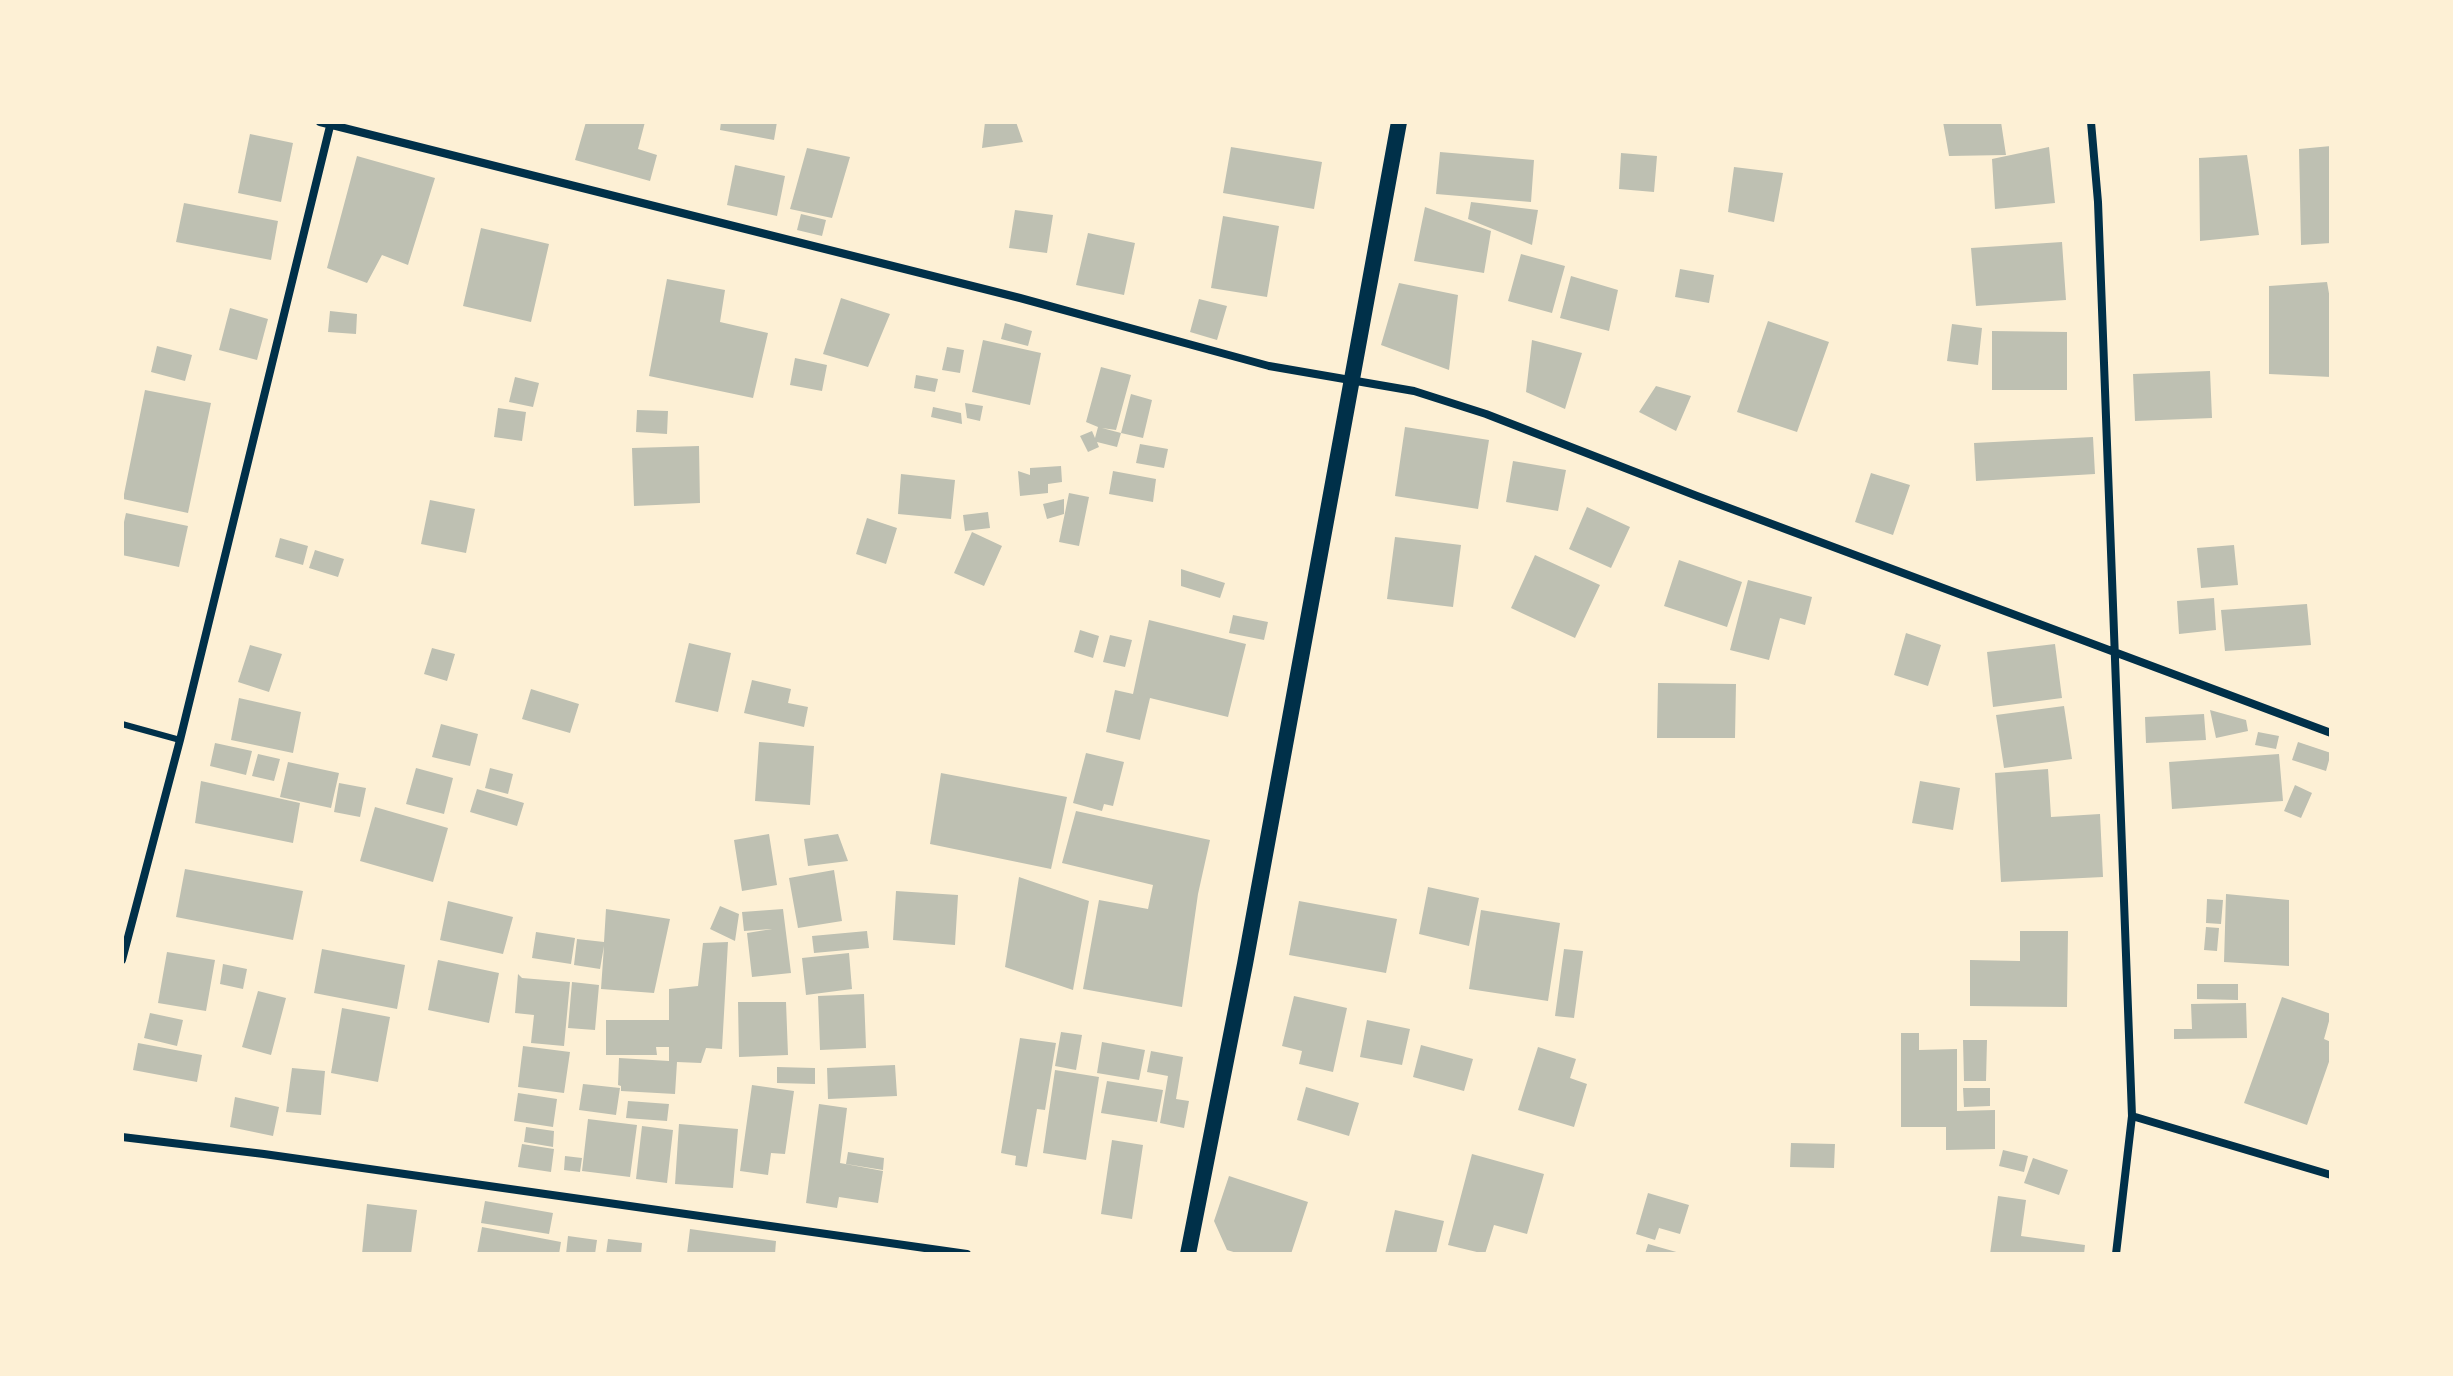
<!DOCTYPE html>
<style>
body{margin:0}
#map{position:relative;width:2453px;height:1376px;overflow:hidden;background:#fdf0d5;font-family:"Asap Condensed",sans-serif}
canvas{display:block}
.frame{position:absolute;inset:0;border:124px solid #fdf0d5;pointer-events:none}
</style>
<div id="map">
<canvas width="2453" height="1376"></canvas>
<div class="frame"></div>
</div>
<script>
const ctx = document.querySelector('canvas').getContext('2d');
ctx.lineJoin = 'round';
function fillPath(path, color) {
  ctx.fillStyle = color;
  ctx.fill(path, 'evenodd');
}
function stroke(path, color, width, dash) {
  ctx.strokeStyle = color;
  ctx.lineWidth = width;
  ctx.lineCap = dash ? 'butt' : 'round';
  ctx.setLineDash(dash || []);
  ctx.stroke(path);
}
const building = new Path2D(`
 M586,122h59l-7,27 19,6 -7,26 -75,-21z
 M721,122h56l-3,18 -54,-10z
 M985,122h31l7,20 -41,6z
 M1943,122h58l5,33 -57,1z
 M250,134l43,9 -12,59 -43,-9z
 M2331,146v97l-30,2 -2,-96z
 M1231,147l91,15 -8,47 -91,-16z
 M2049,147l6,56 -60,6 -3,-50z
 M807,148l43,9 -18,61 -42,-9z
 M1440,152l94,8 -3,42 -95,-8z
 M1621,153l36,3 -3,36 -35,-3z
 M2247,155l12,80 -59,6 -1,-83z
 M357,156l78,22 -27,87 -26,-10 -15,28 -40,-15z
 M735,165l50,11 -8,40 -50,-11z
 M1734,167l49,6 -9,49 -46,-10z
 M1471,202l67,8 -6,35 -64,-26z
 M184,203l94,18 -7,39 -95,-18z
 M1425,207l66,24 -7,42 -70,-12z
 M1015,210l38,5 -6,38 -38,-5z
 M801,214l25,6 -4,16 -25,-6z
 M1223,216l56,10 -12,71 -56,-9z
 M481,228l68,16 -18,78 -68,-16z
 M1088,233l47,10 -11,52 -48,-10z
 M2062,242l4,58 -90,6 -5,-58z
 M1521,254l44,12 -13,47 -44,-12z
 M1680,269l34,6 -5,28 -34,-6z
 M1571,276l47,14 -9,41 -49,-13z
 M667,279l58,11 -5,32 48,11 -15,65 -104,-22z
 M2327,282l4,23v72l-62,-3v-88z
 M1399,283l59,12 -9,75 -68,-25z
 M841,298l49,16 -22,53 -45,-13z
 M1199,299l28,7 -10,34 -27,-8z
 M230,308l38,11 -11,41 -38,-10z
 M330,311l27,3 -1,20 -28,-2z
 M1768,321l61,21 -32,90 -60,-20z
 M1005,323l27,8 -4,15 -27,-7z
 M1952,324l30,4 -4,37 -31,-4z
 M1992,331l75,1v58h-75z
 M983,340l58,13 -11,52 -58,-13z
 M1532,340l50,13 -17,56 -39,-17z
 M157,346l35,9 -7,26 -34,-9z
 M947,347l17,3 -4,23 -18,-3z
 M795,358l32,7 -5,26 -32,-6z
 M1101,367l30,8 -15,55 -14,-2 19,5 -4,14 -20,-5 2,5 -11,5 -8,-16 12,-5 3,7 3,-11 -12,-5z
 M2210,371l2,47 -77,3 -2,-47z
 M916,375l22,4 -3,13 -21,-4z
 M515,377l24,6 -6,24 -24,-5z
 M1656,386l35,10 -15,35 -37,-19z
 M145,390l66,13 -23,110 -65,-14z
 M1131,394l21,6 -9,38 -22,-5z
 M965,403l18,3 -3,15 -13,-3z
 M933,407l28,6 1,11 -31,-7z
 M498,408l28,4 -4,29 -28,-4z
 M637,410l31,1 -1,23 -31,-2z
 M1405,427l84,13 -11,69 -83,-13z
 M2093,437l2,37 -119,7 -2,-38z
 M1140,444l28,5 -4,19 -28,-5z
 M699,446l1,57 -66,3 -2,-58z
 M1513,461l53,9 -8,41 -52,-9z
 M1061,466l1,16 -14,2v9l-28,3 -2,-25 12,4v-7z
 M1113,471l43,8 -3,23 -44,-8z
 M1871,473l39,12 -17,50 -38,-13z
 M901,474l54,6 -4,39 -53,-5z
 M1069,493l20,4 -10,49 -20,-4z
 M1064,499v15l-17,5 -4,-15z
 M430,500l45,9 -9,44 -45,-9z
 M1587,507l43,20 -19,41 -42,-19z
 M988,512l2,16 -25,3 -2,-16z
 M126,513l62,13 -9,41 -57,-12v-24z
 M867,518l30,10 -11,36 -30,-10z
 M972,532l30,14 -18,40 -30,-13z
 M1395,537l66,8 -8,62 -66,-8z
 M280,538l28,8 -5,19 -28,-8z
 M2234,545l4,40 -37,3 -4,-40z
 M315,550l29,9 -6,18 -29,-9z
 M1535,555l65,30 -25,53 -64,-30z
 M1679,560l63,22 -15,45 -63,-21z
 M1181,569l44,14 -5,15 -39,-12z
 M1748,580l64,17 -7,28 -25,-7 -11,42 -39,-10z
 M2214,598l2,32 -37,4 -2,-33z
 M2307,604l4,41 -86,6 -4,-41z
 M1233,615l35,7 -4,18 -35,-7z
 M1149,620l97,24 -18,73 -78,-19 -10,42 -34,-8 9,-42 18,4z
 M1080,630l19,6 -6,22 -19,-6z
 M1906,633l35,12 -13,41 -34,-11z
 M1110,635l22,5 -7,27 -22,-5z
 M689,643l42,10 -13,59 -43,-10z
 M2055,644l7,54 -69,9 -6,-55z
 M250,645l32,9 -13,38 -31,-10z
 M432,648l23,6 -8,27 -23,-7z
 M752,680l39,9 -3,14 20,4 -4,20 -60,-14z
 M1658,683l78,1 -1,54h-78z
 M531,689l48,15 -9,29 -48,-14z
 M239,698l62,14 -8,41 -62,-13z
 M2064,706l8,53 -68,9 -8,-53z
 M2210,710l36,10 2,11 -32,7z
 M2204,714l2,26 -60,3 -1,-26z
 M441,724l37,10 -8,32 -38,-9z
 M2258,732l21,4 -3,13 -21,-4z
 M759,742l55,4 -4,59 -55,-4z
 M2298,742l33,11 -5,18 -34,-11z
 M215,743l37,8 -6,24 -36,-9z
 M1086,753l38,9 -11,44 -9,-2 -2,7 -29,-8z
 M258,754l22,5 -6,22 -22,-5z
 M2279,754l4,47 -111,8 -3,-47z
 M288,762l51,11 -8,35 -51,-11z
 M416,768l37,10 -9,36 -38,-10z
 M490,768l23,6 -5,20 -23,-6z
 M2048,769l3,48 49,-3 3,63 -102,5 -6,-109z
 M941,773l126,24 -16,72 -121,-25z
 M201,781l99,22 -7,40 -98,-20z
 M1920,781l40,7 -7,42 -41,-7z
 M339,783l27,5 -6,29 -26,-5z
 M2295,785l17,8 -11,25 -17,-7z
 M477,789l47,14 -7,23 -47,-14z
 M375,807l73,21 -15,54 -73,-21z
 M1076,811l134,29 -12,54 -16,113 -99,-18 16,-89 49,9 5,-24 -91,-22z
 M769,834l8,51 -35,6 -8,-51z
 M838,834l10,27 -40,5 -4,-27z
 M185,869l118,22 -10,49 -117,-23z
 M834,870l8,51 -44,7 -9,-50z
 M1019,877l70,24 -16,89 -68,-23z
 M1428,887l51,11 -10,48 -50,-12z
 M896,891l62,4 -3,50 -62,-5z
 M2226,894l63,6v66l-65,-4z
 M2207,899l16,1 -2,24 -15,-1z
 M448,901l65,16 -10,37 -63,-14z
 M1299,901l98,18 -11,54 -97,-18z
 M720,906l19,8 -4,27 -25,-12z
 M606,909l64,10 -16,74 -53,-4 3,-43 -4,23 -26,-4 3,-26 27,3z
 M783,909l8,64 -39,4 -5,-44 25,-4 -28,2 -2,-19z
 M1481,910l79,13 -12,78 -79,-12z
 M2206,927l13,1 -2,23 -13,-1z
 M867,931l2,17 -55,5 -2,-17z
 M2020,931h48l-1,76 -97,-1v-46l50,1z
 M536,932l39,6 -4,26 -39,-6z
 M728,942l-6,107 -16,-1 -5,15 -24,-1 -2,32 -54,-3v-5l-3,-1 1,-27 50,3v-14h-13l1,8h-51v-35h63v-31l29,-3 5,-43z
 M322,949l83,16 -8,44 -83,-16z
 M1564,949l19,2 -9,67 -19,-2z
 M167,952l48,8 -9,51 -48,-8z
 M849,953l3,36 -46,6 -4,-37z
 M438,960l61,13 -10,50 -61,-13z
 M223,964l24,5 -4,20 -23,-5z
 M518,974l4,4 48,4 -6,64 -33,-3 3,-28 -19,-2z
 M572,982l27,3 -4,45 -27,-2z
 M2197,984h41v16l-41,-1z
 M258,991l28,7 -15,57 -29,-8z
 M864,994l2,54 -46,2 -2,-54z
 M1294,996l53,12 -14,64 -34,-8 3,-13 -20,-5z
 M2282,997l49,17 -7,25 7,3v14l-24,69 -63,-22z
 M738,1002h48l2,53 -49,2z
 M2246,1003l1,35 -73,1v-10h18l-1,-25z
 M342,1008l48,9 -12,65 -47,-9z
 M150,1013l33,7 -6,26 -33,-8z
 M1367,1020l43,9 -8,36 -42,-8z
 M1061,1032l21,3 -6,35 -21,-4z
 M1901,1033h18v17l38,-1v62l38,-1v39l-49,1v-23h-45z
 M1020,1038l36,5 -11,67 -8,-1 -10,58 -12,-2 1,-9 -15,-3z
 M1963,1040h24l-1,41h-22z
 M1102,1042l43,8 -6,30 -42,-7z
 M138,1043l64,12 -5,27 -64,-12z
 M1421,1045l52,14 -9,32 -51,-14z
 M523,1046l47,6 -6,41 -46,-6z
 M1538,1047l38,12 -6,19 17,6 -13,43 -56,-17z
 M1151,1051l32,6 -7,42 13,2 -5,27 -24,-5 8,-47 -21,-4z
 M895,1065l2,31 -69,3 -1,-31z
 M777,1067l38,1v16l-38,-1z
 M292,1068l33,3 -4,44 -35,-3z
 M1055,1070l44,7 -13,83 -43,-7z
 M1107,1081l56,9 -6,32 -56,-9z
 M583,1084l37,4 -4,27 -37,-5z
 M752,1085l42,6 -9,63 -14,-1 -3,22 -28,-4z
 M1306,1087l53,16 -10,33 -52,-16z
 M1963,1088h27v18l-26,1z
 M518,1093l39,6 -4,28 -39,-6z
 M235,1097l44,10 -6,29 -43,-9z
 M628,1101l41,3 -2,17 -41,-3z
 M819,1104l28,4 -7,55 43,8 -5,32 -39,-6 -2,11 -31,-5z
 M588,1119l49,6 -7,52 -48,-6z
 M679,1124l59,5 -5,59 -58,-4z
 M642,1126l31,4 -6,53 -31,-4z
 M526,1127l28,4 -1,16 -29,-5z
 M1112,1140l31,5 -11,74 -31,-5z
 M1791,1143l44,1 -1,24 -44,-1z
 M522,1144l32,5 -3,23 -33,-5z
 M2003,1150l25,6 -4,16 -25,-6z
 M848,1152l36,6 -1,12 -37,-6z
 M1472,1154l72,20 -17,60 -33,-9 -9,29 -37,-9z
 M565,1156l17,2 -2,14 -16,-2z
 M2033,1158l35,12 -9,25 -35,-12z
 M1229,1176l79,26 -17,52h-51l-13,-4 -13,-29z
 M1648,1193l41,12 -9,29 -21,-6 -4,12 -19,-6z
 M1998,1196l28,4 -5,36 64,9 -1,9h-94z
 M485,1201l68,12 -4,21 -68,-11z
 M367,1204l50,6 -6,44h-49z
 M1395,1210l49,11 -8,33h-51z
 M482,1227l79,15 -2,12h-82z
 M690,1229l86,12 -1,13h-88z
 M568,1236l29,4 -2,14h-29z
 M608,1239l34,4 -1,11h-35z
 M1648,1244l32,9v1h-35z`);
const service = new Path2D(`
 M122,724l58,16`);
const minor = new Path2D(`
 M320,122l700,176 249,68 145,25 72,23 211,82 634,237
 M2091,122l7,80 34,914 -16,138
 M122,960l58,-220 151,-618
 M2132,1116l199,59
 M122,1137l142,17 703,100`);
const secondary = new Path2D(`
 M1188,1254l57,-290 154,-842`);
fillPath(building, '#bec0b2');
stroke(service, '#003049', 6);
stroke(minor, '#003049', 8);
stroke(secondary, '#003049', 16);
</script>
